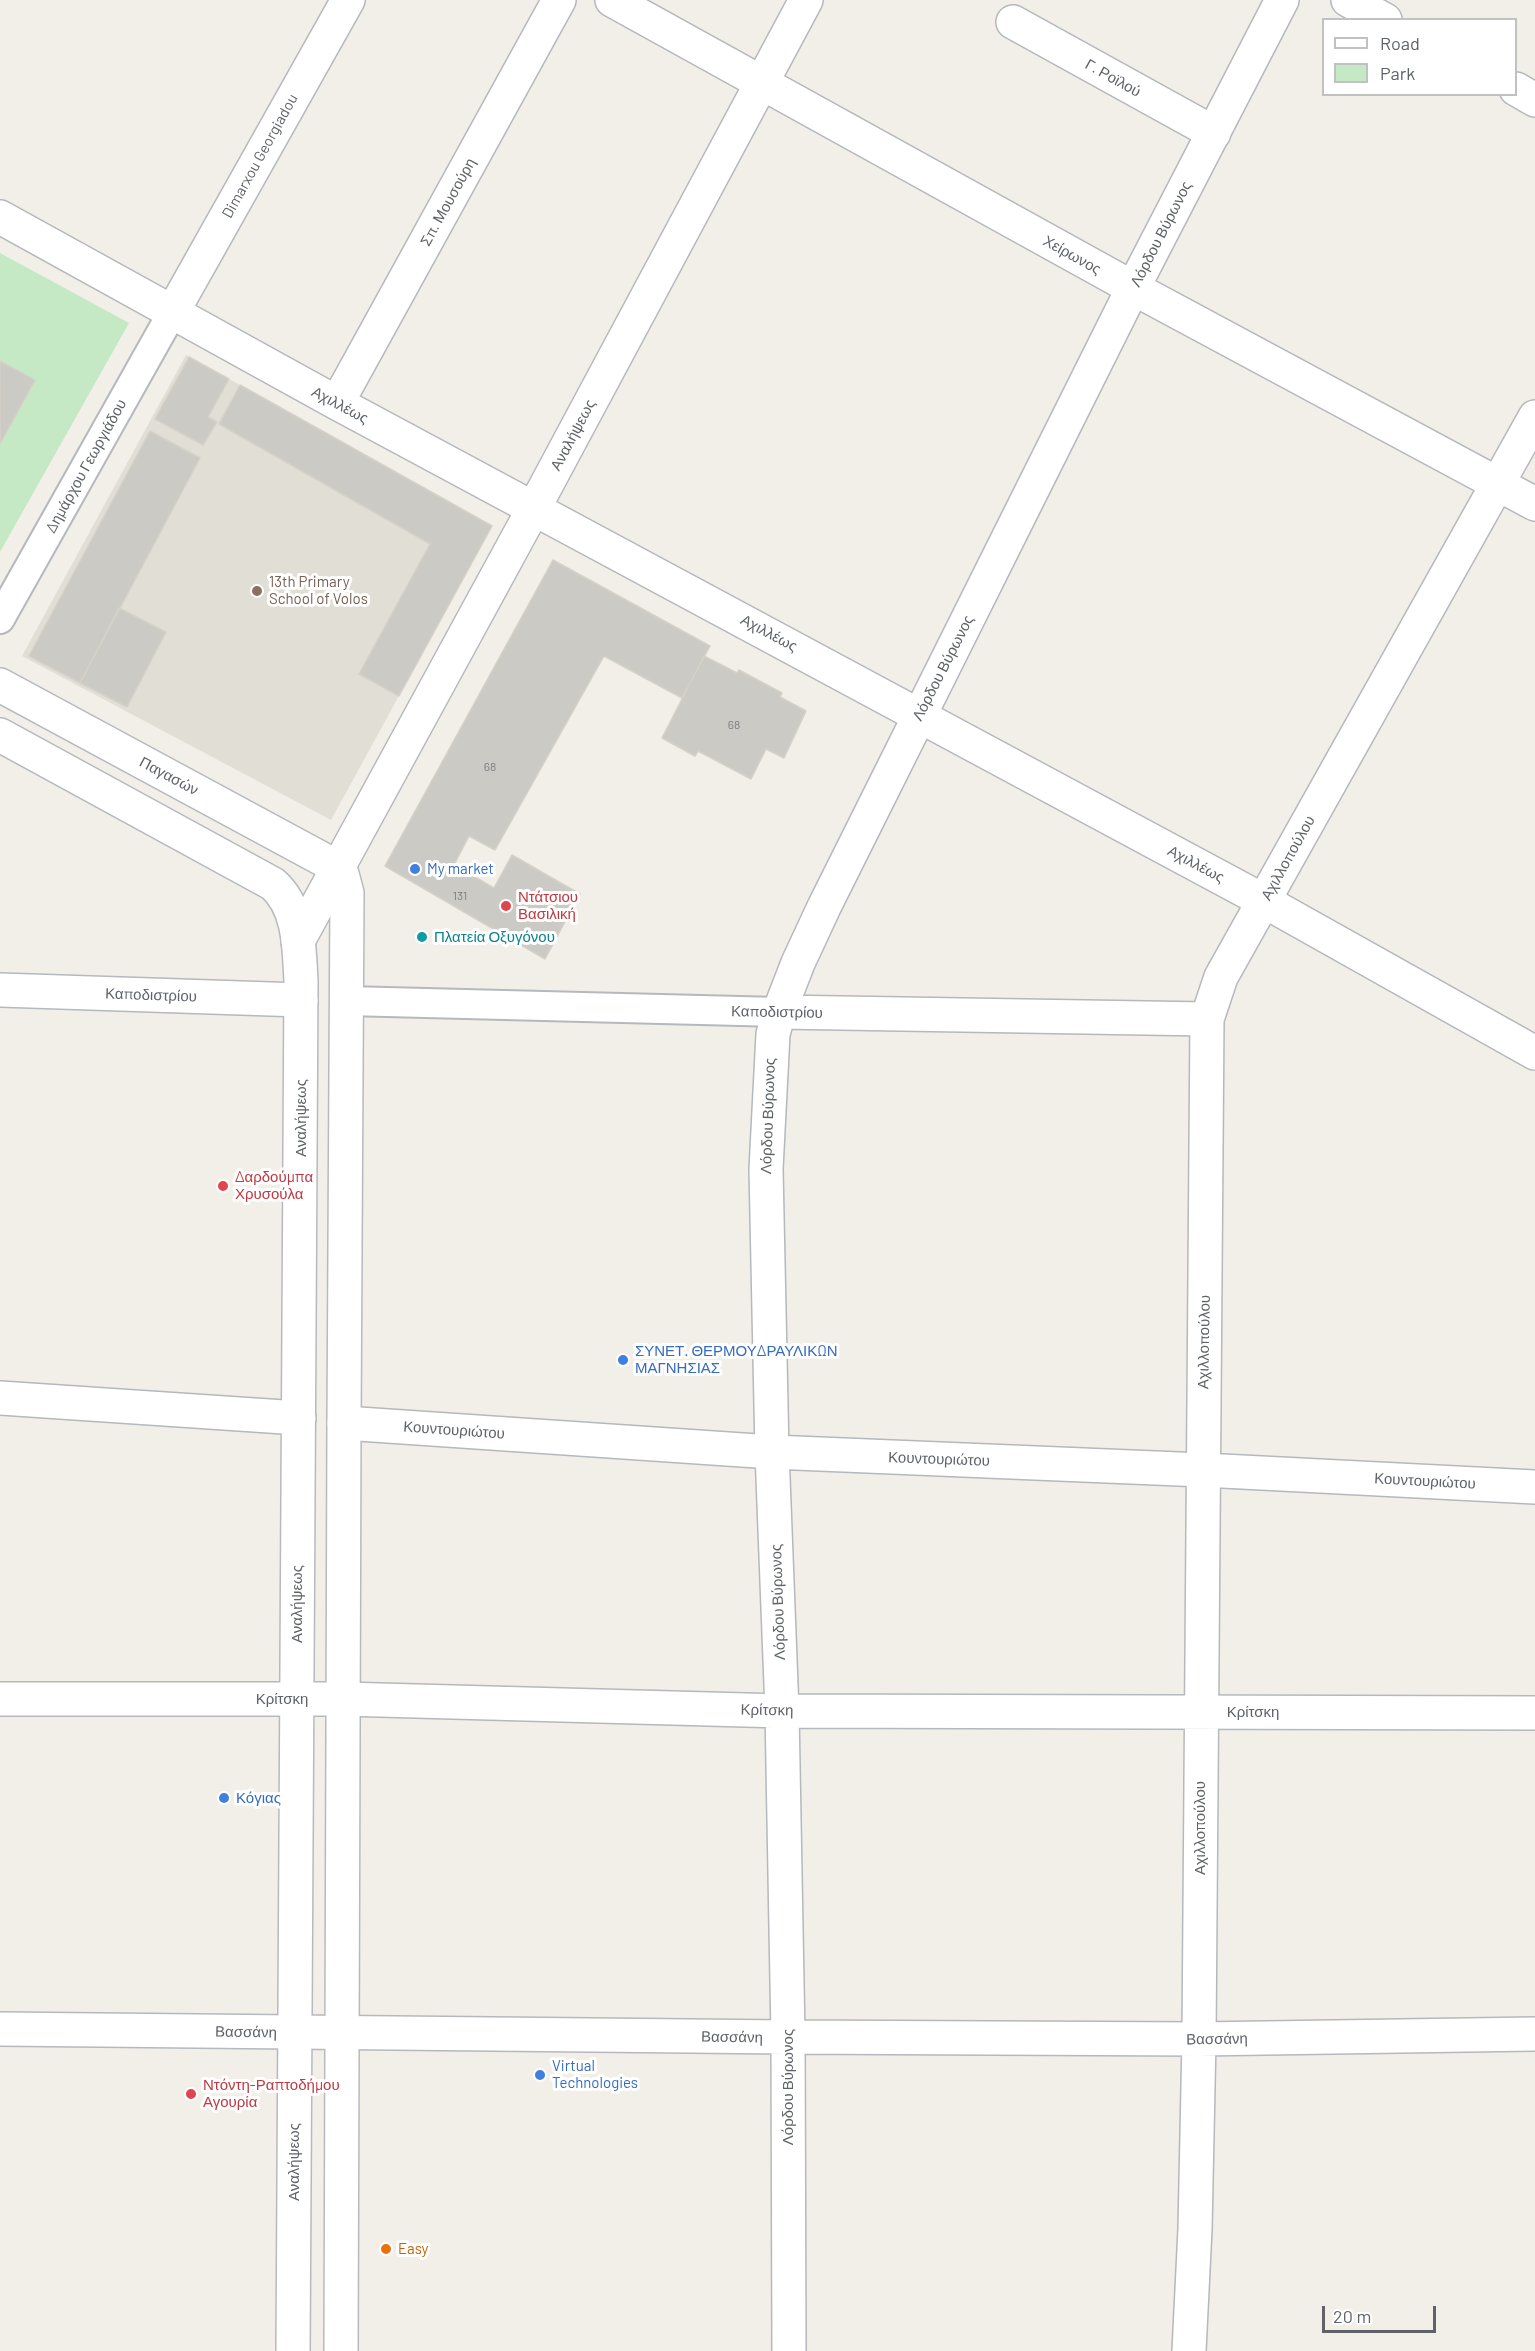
<!DOCTYPE html>
<meta charset="utf-8">
<style>
body{margin:0}
#map{position:relative;width:1535px;height:2351px;overflow:hidden;background:#f1efe8;font-family:Barlow,sans-serif}
canvas{display:block}
.legend{position:absolute;left:1322px;top:18px;width:195px;height:78px;box-sizing:border-box;background:#fff;border:2px solid #bfc1c3;margin:0;padding:8px 10px;list-style:none;font-size:18px;color:#5f6368}
.legend li{display:flex;align-items:center;gap:12px;height:30px}
.legend b{width:30px;border:2px solid #bfc1c3}
.scale{position:absolute;left:1322px;top:2306px;width:114px;height:27px;box-sizing:border-box;border:3px solid #5f6368;border-top:0;padding-left:8px;font-size:18px;line-height:21px;white-space:nowrap;color:#5f6368;-webkit-text-stroke:4px #fff;paint-order:stroke}
</style>
<div id="map">
<canvas width="1535" height="2351"></canvas>
<ul class="legend">
<li><b style="height:8px;background:#fff"></b>Road</li>
<li><b style="height:16px;background:#c5e8c5"></b>Park</li>
</ul>
<div class="scale">20 m</div>
</div>
<script>
const ctx = document.querySelector('canvas').getContext('2d');
ctx.lineJoin = 'round';
function fillPath(path, color) {
  ctx.fillStyle = color;
  ctx.fill(path, 'evenodd');
}
function stroke(path, color, width, dash) {
  ctx.strokeStyle = color;
  ctx.lineWidth = width;
  ctx.lineCap = dash ? 'butt' : 'round';
  ctx.setLineDash(dash || []);
  ctx.stroke(path);
}
function write(font, color, halo, rows, align = 'center') {
  ctx.font = font + ' Barlow,sans-serif';
  ctx.lineWidth = 6;
  ctx.setLineDash([]);
  ctx.textBaseline = 'middle';
  ctx.strokeStyle = halo;
  ctx.fillStyle = color;
  for (const [text, x, y, turn = 0] of rows) {
    ctx.save();
    ctx.translate(x, y);
    ctx.rotate((+turn || 0) * Math.PI / 180);
    ctx.textAlign = isNaN(turn) ? turn : align;
    if (halo) ctx.strokeText(text, 0, 0);
    ctx.fillText(text, 0, 0);
    ctx.restore();
  }
}
const education = new Path2D(`
 M186,355l306,171 -161,294 -309,-164z`);
const green = new Path2D(`
 M0,253l129,70 -129,229z`);
const building = new Path2D(`
 M189,357l40,22 -21,38 9,5 -14,23 -48,-26z
 M0,361l35,19 -35,64z
 M240,385l252,141 -93,170 -40,-22 71,-130 -211,-120z
 M150,431l50,27 -120,225 -51,-27z
 M553,560l157,86 -28,52 -78,-42 -109,194 -26,-14 -15,29 40,23 18,-33 68,39 -35,65 -160,-93z
 M119,608l47,24 -39,75 -47,-24z
 M704,656l33,17 2,-3 43,23 -2,4 26,14 -22,47 -18,-9 -15,30 -53,-28 -3,5 -33,-18z`);
const pedestrian = new Path2D(`
 M0,619l172,-306
 M347,1001l432,11`);
const minor = new Path2D(`
 M612,0l521,288 402,216
 M1348,0l37,20
 M1013,22l201,111
 M1516,89l19,11
 M0,217l337,186 927,498 271,152
 M172,313l176,-313
 M337,403l222,-403
 M298,941l236,-433 272,-508
 M0,990l301,10
 M779,1012l428,7
 M0,1398l299,20
 M344,1423l428,29 431,18 332,17
 M0,1699h343l439,12 753,2
 M0,2029l788,8 411,2 336,-5
 M789,2351l-1,-314 -6,-326 -10,-259 -6,-283 7,-135 6,-22 19,-49 26,-56 309,-619 149,-288
 M1189,2351l6,-122 4,-190 8,-1020 14,-42 314,-560`);
const secondary = new Path2D(`
 M0,685l337,182 5,7 5,19 -3,530 -3,928
 M0,735l273,149c27,24 26,64 28,97l-8,1370`);
const markers = [
 [257,591,6,"#8d6e63"],
 [415,869,6,"#3f7fe0"],
 [506,906,6,"#e0444e"],
 [422,937,6,"#0f9aa8"],
 [223,1186,6,"#e0444e"],
 [623,1360,6,"#3f7fe0"],
 [224,1798,6,"#3f7fe0"],
 [540,2075,6,"#3f7fe0"],
 [191,2094,6,"#e0444e"],
 [386,2249,6,"#e8710a"]
];
const numberNames = [
 ["68",734,725],
 ["68",490,767],
 ["131",460,896]
];
const streetNames = [
 ["Γ. Ροϊλού",1113,78,29],
 ["Dimarxou Georgiadou",260,156,-61],
 ["Σπ. Μουσούρη",448,202,-61],
 ["Λόρδου Βύρωνος",1161,234,-63],
 ["Χείρωνος",1072,255,29],
 ["Αχιλλέως",340,405,28],
 ["Αναλήψεως",573,435,-62],
 ["Δημάρχου Γεωργιάδου",86,466,-61],
 ["Αχιλλέως",769,633,28],
 ["Λόρδου Βύρωνος",943,668,-63],
 ["Παγασών",169,776,28],
 ["Αχιλλοπούλου",1288,858,-61],
 ["Αχιλλέως",1196,864,28],
 ["Καποδιστρίου",151,995,2],
 ["Καποδιστρίου",777,1012,1],
 ["Λόρδου Βύρωνος",768,1116,-88],
 ["Αναλήψεως",301,1118,-90],
 ["Αχιλλοπούλου",1204,1342,-89],
 ["Κουντουριώτου",454,1430,4],
 ["Κουντουριώτου",939,1459,2],
 ["Κουντουριώτου",1425,1481,3],
 ["Λόρδου Βύρωνος",778,1602,-92],
 ["Αναλήψεως",297,1604,-90],
 ["Κρίτσκη",282,1699],
 ["Κρίτσκη",767,1710,1],
 ["Κρίτσκη",1253,1712],
 ["Αχιλλοπούλου",1200,1828,-90],
 ["Βασσάνη",246,2032,1],
 ["Βασσάνη",732,2037,1],
 ["Βασσάνη",1217,2039,-1],
 ["Λόρδου Βύρωνος",788,2087,-90],
 ["Αναλήψεως",294,2162,-90]
];
const educationNames = [
 ["13th Primary",269,582],
 ["School of Volos",269,599]
];
const shopNames = [
 ["My market",427,869],
 ["ΣΥΝΕΤ. ΘΕΡΜΟΥΔΡΑΥΛΙΚΩΝ",635,1351],
 ["ΜΑΓΝΗΣΙΑΣ",635,1368],
 ["Κόγιας",236,1798],
 ["Virtual",552,2066],
 ["Technologies",552,2083]
];
const healthNames = [
 ["Ντάτσιου",518,897],
 ["Βασιλική",518,914],
 ["Δαρδούμπα",235,1177],
 ["Χρυσούλα",235,1194],
 ["Ντόντη-Ραπτοδήμου",203,2085],
 ["Αγουρία",203,2102]
];
const cultureNames = [
 ["Πλατεία Οξυγόνου",434,937]
];
const foodNames = [
 ["Easy",398,2249]
];
fillPath(education, '#e1ded6');
fillPath(green, '#c5e8c5');
fillPath(building, '#cccac5');
stroke(building, '#d6d1c6', 1.5);
stroke(pedestrian, '#b5b8bc', 32);
stroke(minor, '#b5b8bc', 36);
stroke(secondary, '#b6babf', 36);
stroke(pedestrian, '#fff', 28);
stroke(minor, '#fff', 33);
stroke(secondary, '#fff', 33);
for (const [x, y, r, color] of markers) {
  const dot = new Path2D();
  dot.arc(x, y, r, 0, 2 * Math.PI);
  ctx.fillStyle = color;
  ctx.fill(dot);
  stroke(dot, '#fff', 2);
}
write('12px', '#7a7d7f', null, numberNames);
write('15px', '#5f6368', '#fff', streetNames);
write('15px', '#785e54', '#fff', educationNames, 'left');
write('15px', '#366cbe', '#fff', shopNames, 'left');
write('15px', '#be3a42', '#fff', healthNames, 'left');
write('15px', '#0d838f', '#fff', cultureNames, 'left');
write('15px', '#c56008', '#fff', foodNames, 'left');
</script>
